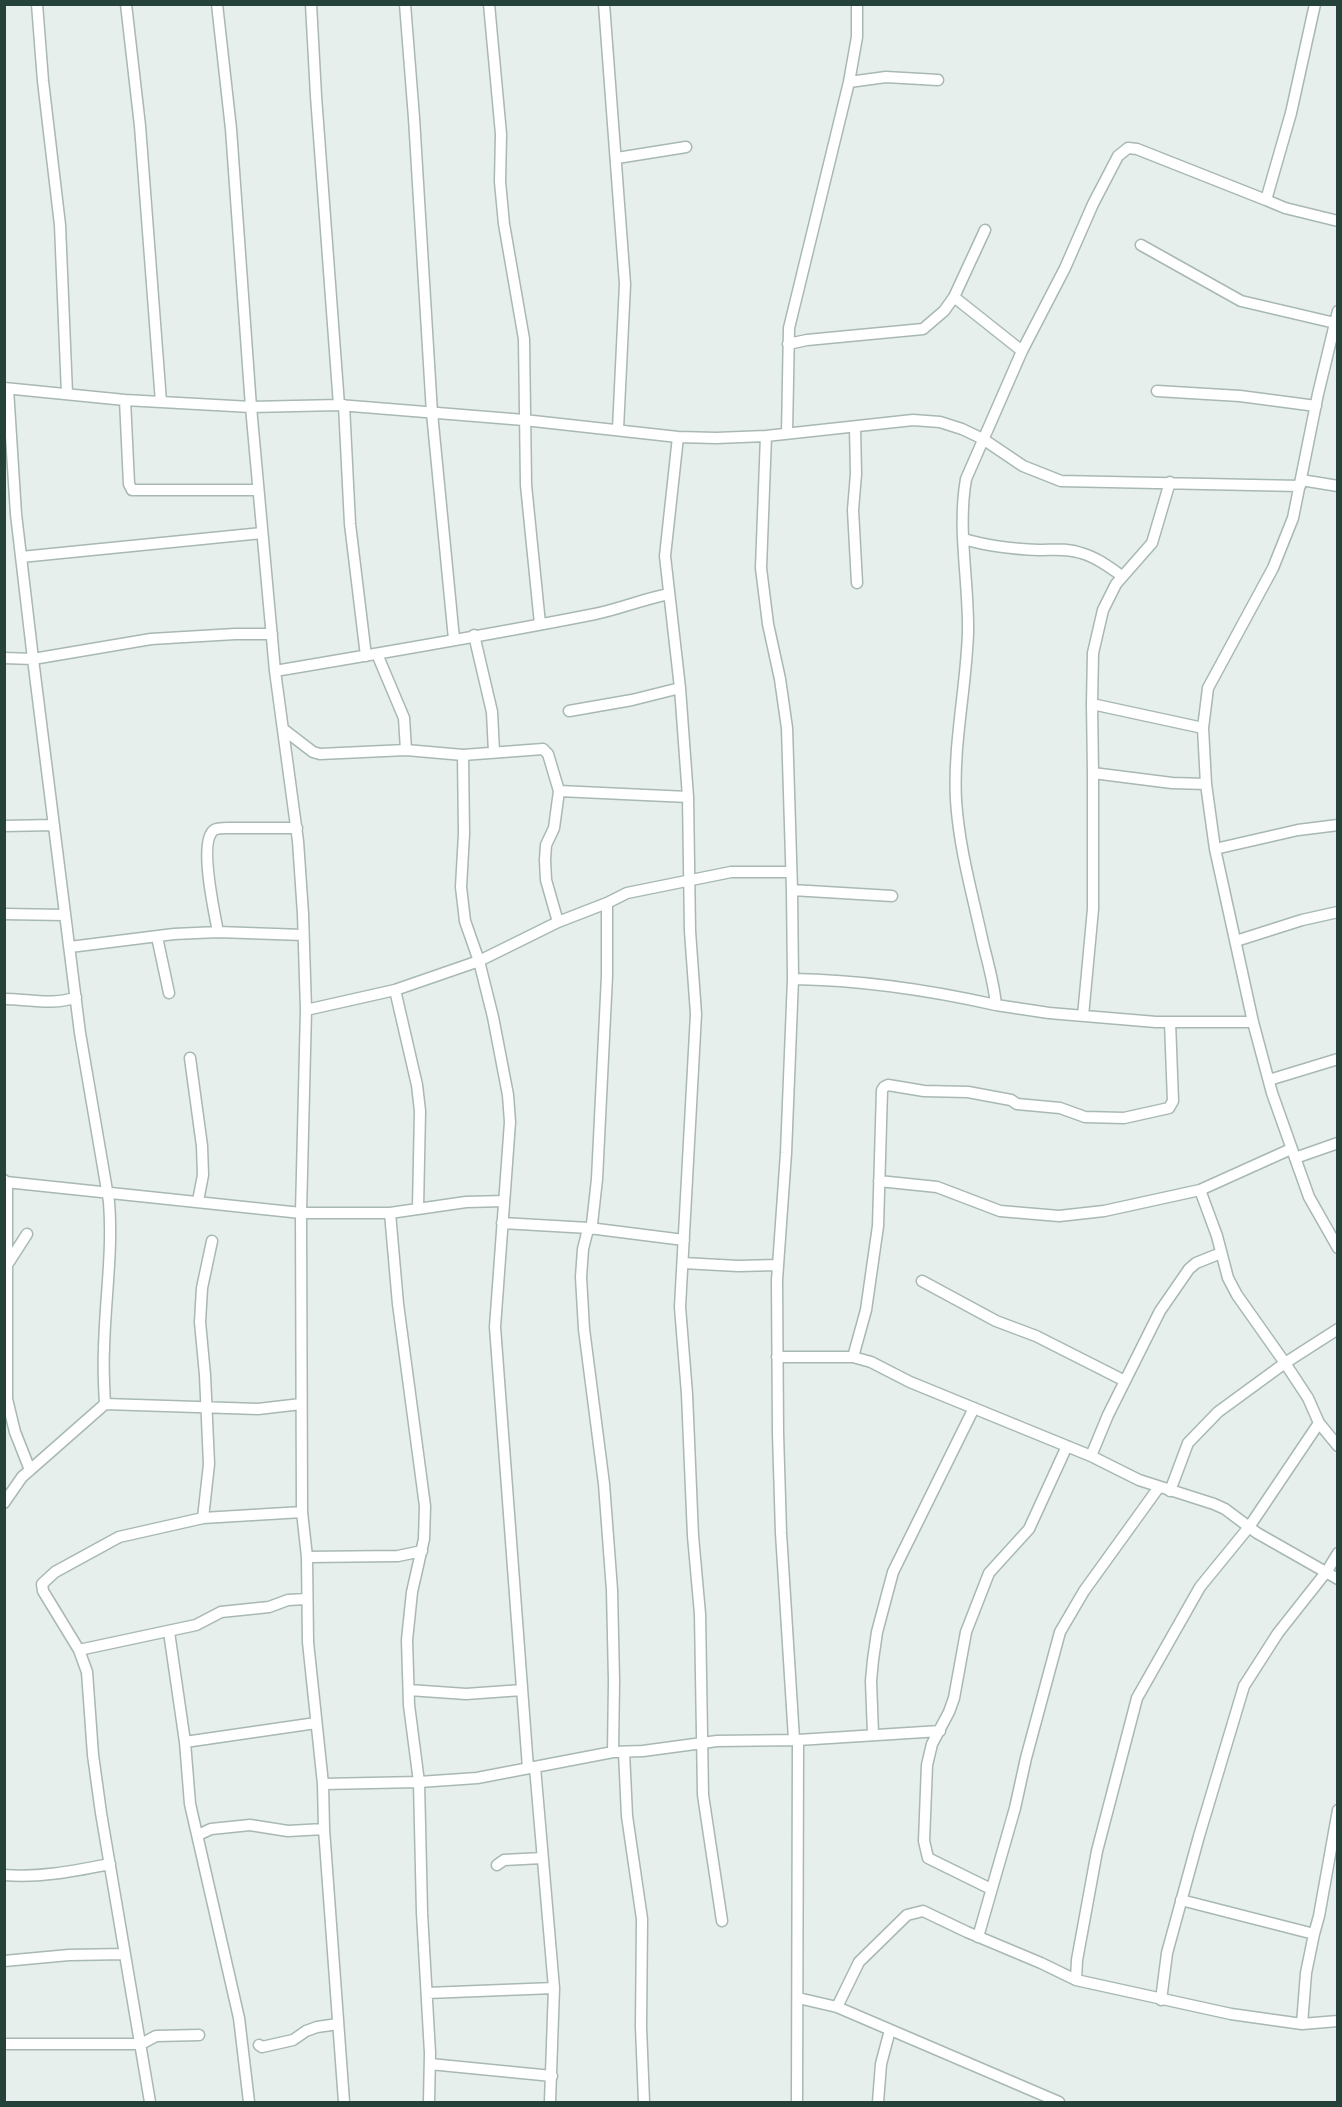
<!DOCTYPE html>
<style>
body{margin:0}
#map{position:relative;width:1342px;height:2107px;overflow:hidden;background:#e6efeb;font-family:"Nunito Sans",sans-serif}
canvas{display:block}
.frame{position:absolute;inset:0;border:6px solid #24423a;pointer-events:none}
</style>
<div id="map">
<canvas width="1342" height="2107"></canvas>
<div class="frame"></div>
</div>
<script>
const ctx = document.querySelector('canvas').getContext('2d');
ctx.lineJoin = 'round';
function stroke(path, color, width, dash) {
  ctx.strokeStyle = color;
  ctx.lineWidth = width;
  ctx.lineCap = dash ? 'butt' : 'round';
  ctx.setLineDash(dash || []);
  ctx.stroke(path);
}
const street = new Path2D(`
 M37,4l6,77 17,144 7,169
 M126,4l14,122 21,276
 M217,4l14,125 20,278 24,264 23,170 5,73 3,96 -5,203 1,299 5,45 1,85 15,142 1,45 20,273
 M311,4l5,92 23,309
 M405,4l9,114 18,295 22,226
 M489,4l12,130 -1,48 4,42 20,115 2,146 14,139
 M604,4l21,280 -7,145
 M1315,4l-24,109 -25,87 19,8 53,13
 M849,82l37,-5 52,3
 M617,158l69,-11
 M1141,245l100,56 94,22
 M954,297l68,54
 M1338,311l-20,83 -25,124 -20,50 -65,120 -5,40 3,56 9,65 38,173 19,71 37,104 29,51
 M788,344l19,-4 116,-11 21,-18 10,-14 31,-67
 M4,388l121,12 126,7 88,-2 185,15 154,17 38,1 50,-2 147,-16 27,2 22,7 21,10 40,27 38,15 239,5
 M8,389l8,125 17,145 47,374 29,169c4,49 -4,98 -5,147 -1,18 0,37 1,55
 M1157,391l83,5 76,10
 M125,400l4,84 3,6h126
 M344,405l6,119 16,132
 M855,427l1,47 -3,36 4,73
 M787,433l2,-105 60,-246 8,-45v-33
 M766,436l-5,132 7,56 12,55 7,49 5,162 1,89 -7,174 -9,127 1,153 3,100 13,206
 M678,437l-13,119 15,132 8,109 2,134 6,83 -16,293 7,87 6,142 7,78 3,181 19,126
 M1301,480l37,6
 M964,539c23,7 50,10 75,11 14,0 28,-2 42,3 15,4 28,14 41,23
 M21,557l241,-24
 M474,635l18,77 2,40
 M377,654l27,64 2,32
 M4,658l29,1 118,-20 84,-5h37
 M275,671c107,-18 214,-36 320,-57 25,-5 48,-15 74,-20
 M1092,704l111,24
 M569,711l63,-11 48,-12
 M283,729l30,23 7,2 86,-4 57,5 80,-6 5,5 11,37 129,6
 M463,755l1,79 -3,53 4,34 14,40 14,56 15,78 2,27 -15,205 33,441
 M1093,773l79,10 34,1
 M4,826l50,-1
 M1215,849l83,-19 40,-5
 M792,890l100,6
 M607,903v73l-10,203 -5,45 -5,9 -4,16 -2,28 3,52 20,155 8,106 2,91 -1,71
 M4,914l61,1
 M558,922l-12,-42 -1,-20 1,-15 8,-17 5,-37
 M218,932c-3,-17 -20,-91 -4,-102 3,-2 10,-2 14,-2h69
 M157,937l12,56
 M1236,941l66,-21 36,-8
 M70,947l104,-13 44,-2 85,3
 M793,979c69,1 136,11 203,26
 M395,990l22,95 3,26 -2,97
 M4,999c24,0 50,7 72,-2
 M306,1010l89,-20 84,-29 79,-39 49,-19 20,-10 104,-21h60
 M1083,1016l10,-107v-136l-1,-69 1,-51 10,-43 13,-26 36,-41 18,-61
 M1253,1022h-97l-107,-9 -53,-8c-2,-21 -8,-42 -13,-62 -10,-47 -24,-94 -27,-143 -3,-55 10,-111 12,-167 1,-52 -11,-103 -2,-154l56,-128 43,-83 28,-64 25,-48 10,-8 9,1 129,51
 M190,1058l12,88 1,29 -5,26
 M1269,1080l69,-21
 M1291,1149l-91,41 17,46 11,42 9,17 48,68 23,35 11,25 19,23
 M1295,1158l43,-15
 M4,1180l3,8v211l8,33 15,38 -8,7 -18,26
 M879,1181l58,6 63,24 59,5 45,-5 96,-21
 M6,1182l295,31h89l76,-11 38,-1
 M390,1213l8,91 27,202 -1,33 -12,53 -5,48 2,65 10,77 3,131 8,140 -1,49
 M502,1223l87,5 95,12
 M683,1263l55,3 40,-1
 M7,1265l20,-31
 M922,1281l74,40 40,15 89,45
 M777,1357h76l18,5 39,20 181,74 48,24 75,24 11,5 32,24 81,46
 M853,1357l13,-47 12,-84 4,-136 2,-3 4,-2 36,6 44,1 43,8 6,4 43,4 25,9 39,1 45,-10 4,-7 -3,-79
 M1091,1456l17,-41 52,-104 29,-42 7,-6 25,-10
 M30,1470l75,-66 153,5 43,-5
 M1170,1491l18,-48 30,-31 67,-49 53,-34
 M203,1518l6,-54 -4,-89 -5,-53 2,-34 10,-47
 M307,1557l91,-1 24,-5
 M169,1632l16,110
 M79,1650l117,-25 25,-13 48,-5 19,-7 18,-1
 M409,1690l57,4 56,-4
 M873,1734l-2,-53 2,-21 4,-28 16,-60 81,-164
 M798,1740l142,-9
 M624,1752l3,64 15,103 -1,108 3,75
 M535,1767l19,221 -4,114
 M323,1784l96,-2 58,-4 136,-26 30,-1 74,-10 81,-1 -1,362
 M198,1835l13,-6 39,-4 38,6 36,-2
 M497,1865l7,-5 38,-2
 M4,1875c36,3 70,-4 106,-11
 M991,1889l-63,-31 -4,-17 3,-76 5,-21 17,-32 5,-14 12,-66 23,-59 40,-44 38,-83
 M1181,1900l133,34 -8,39 -4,51
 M1314,1934l5,-18 19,-106
 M978,1937l37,-129 11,-50 34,-126 24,-41 75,-104
 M4,1961l65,-6 56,-1
 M1076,1980l1,-20 20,-109 40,-153 63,-111 49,-60 70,-104
 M427,1993l127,-5
 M798,1998l39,9 222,95
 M1161,2000l6,-47 32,-117 45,-150 34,-53 49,-62 11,-18
 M837,2007l22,-45 48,-47 16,-4 44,21 74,31 35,17 155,34 71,10 36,-3
 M4,2044h137l15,-8 43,-1
 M259,2045l3,2 31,-7 13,-9 11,-4 21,-3
 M430,2064l122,12
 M150,2102l-49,-289 -8,-58 -6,-83 -8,-22 -36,-59 -1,-7 13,-12 64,-35 84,-19 99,-6
 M249,2102l-10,-84 -49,-214 -5,-62 131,-19
 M878,2102l3,-38 9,-34`);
stroke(street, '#a8b8b2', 13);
stroke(street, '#fff', 10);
</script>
